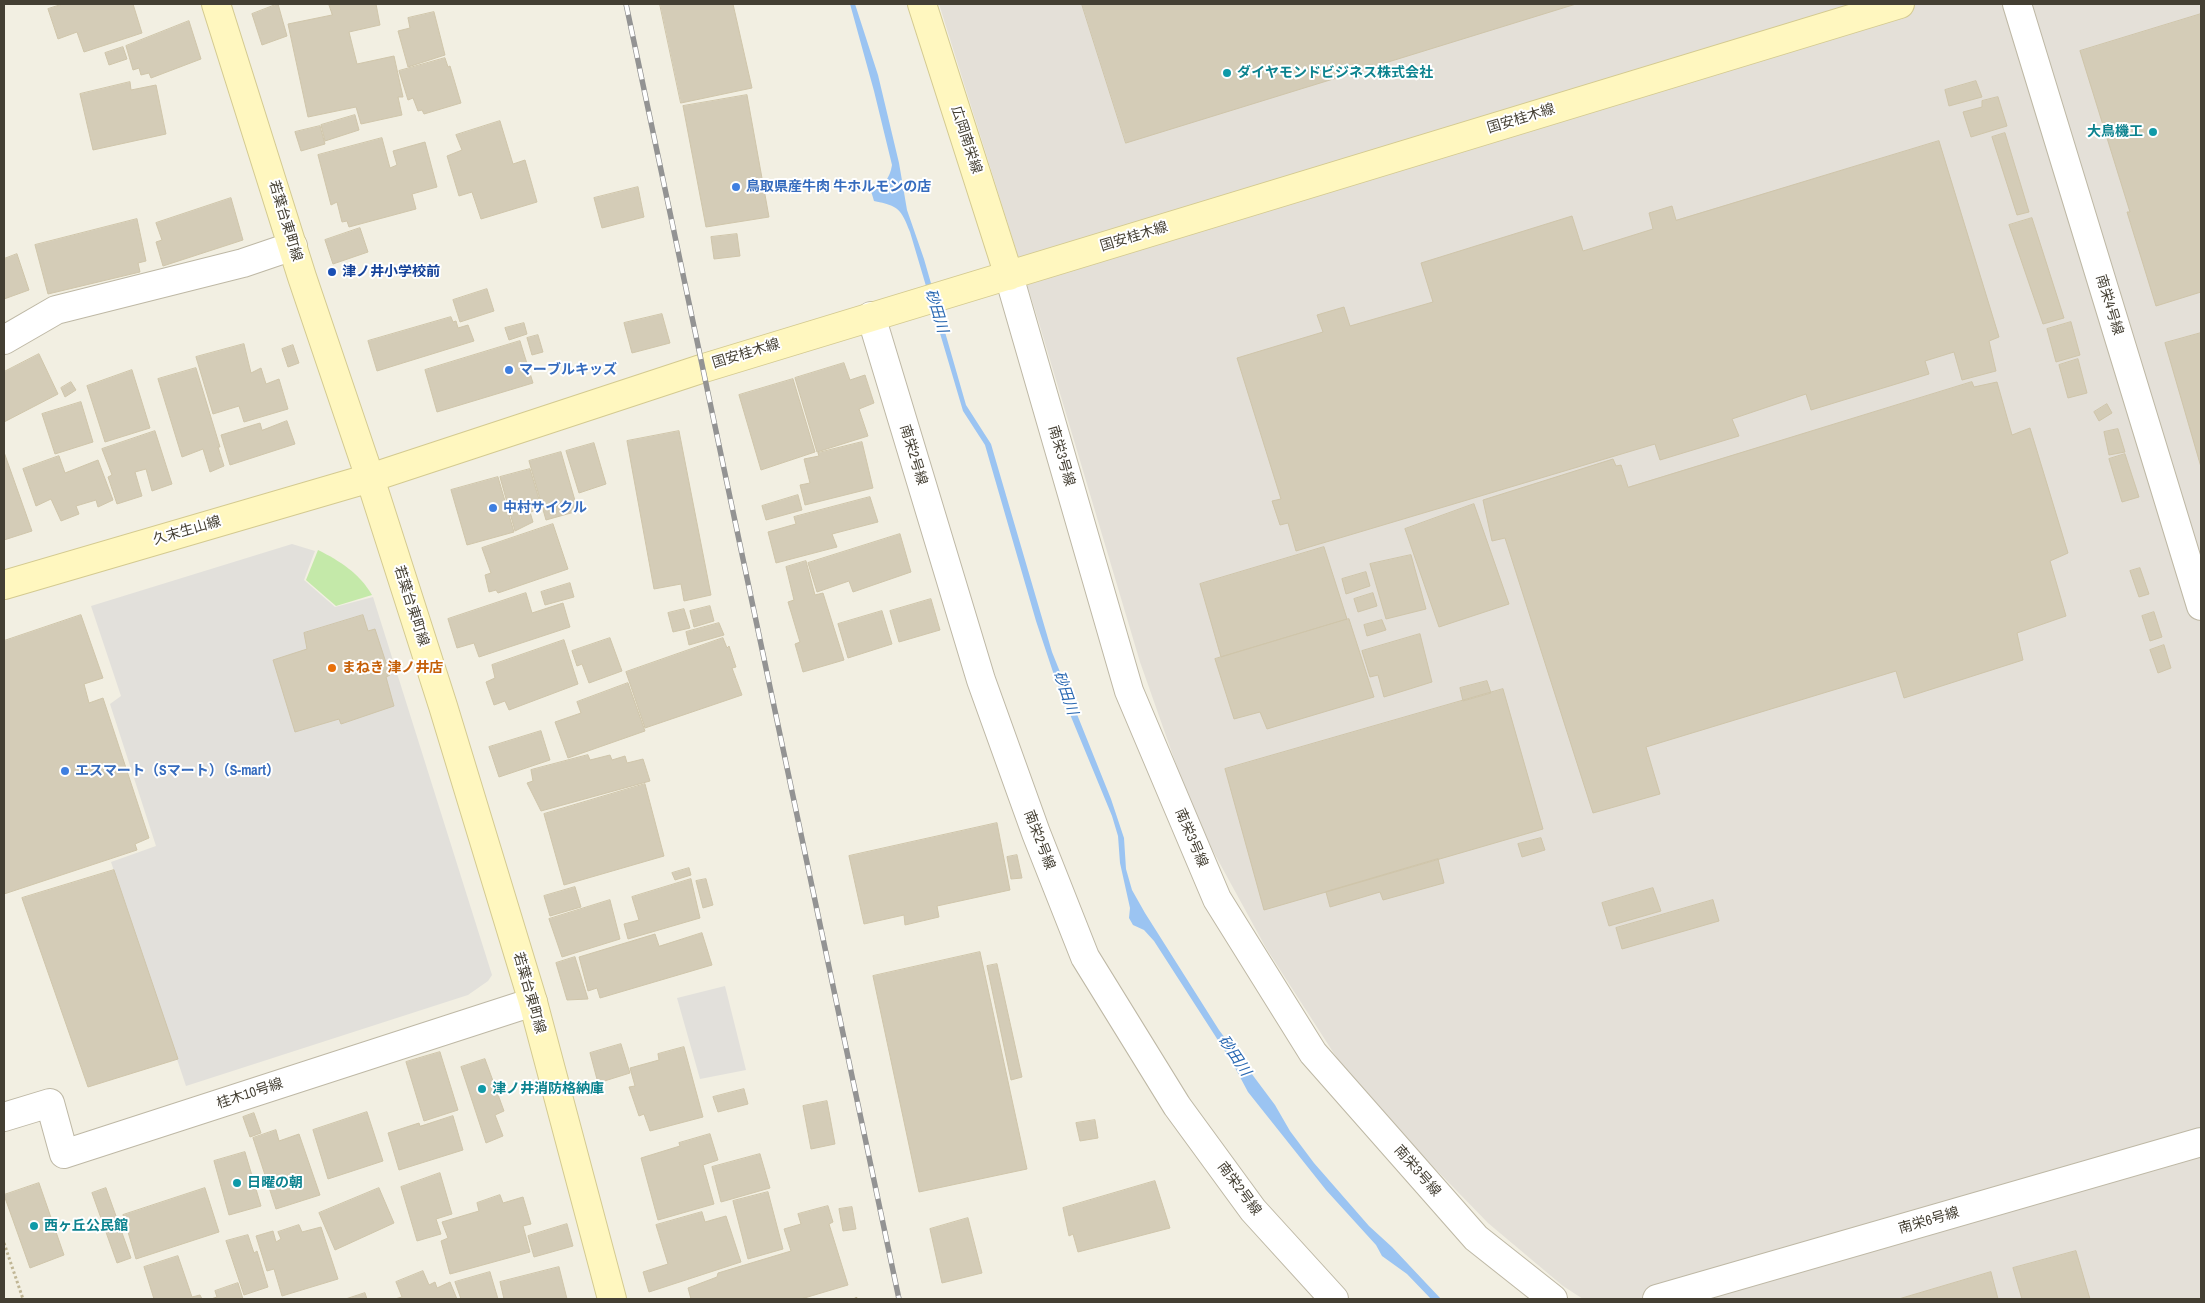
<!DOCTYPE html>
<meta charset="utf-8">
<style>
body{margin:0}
#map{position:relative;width:2205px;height:1303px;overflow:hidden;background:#f2efe2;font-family:"Archivo Narrow",sans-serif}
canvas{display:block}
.frame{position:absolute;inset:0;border:5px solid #443f33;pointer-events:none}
</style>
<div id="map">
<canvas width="2205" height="1303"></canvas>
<div class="frame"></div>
</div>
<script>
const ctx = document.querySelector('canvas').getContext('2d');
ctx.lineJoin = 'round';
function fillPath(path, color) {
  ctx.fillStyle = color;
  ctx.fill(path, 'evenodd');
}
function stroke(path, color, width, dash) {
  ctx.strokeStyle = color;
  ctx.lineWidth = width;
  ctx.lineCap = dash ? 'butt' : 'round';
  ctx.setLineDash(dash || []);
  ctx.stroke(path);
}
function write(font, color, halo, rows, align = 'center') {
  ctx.font = font + ' "Archivo Narrow","Noto Sans JP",sans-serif';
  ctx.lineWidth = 4;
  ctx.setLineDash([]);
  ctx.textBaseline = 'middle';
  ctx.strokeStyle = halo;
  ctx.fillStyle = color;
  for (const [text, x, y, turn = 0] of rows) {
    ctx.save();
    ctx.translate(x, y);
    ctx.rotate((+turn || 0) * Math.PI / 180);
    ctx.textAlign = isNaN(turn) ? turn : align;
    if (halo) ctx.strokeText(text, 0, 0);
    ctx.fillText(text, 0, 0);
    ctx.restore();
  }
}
const industrial = new Path2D(`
 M939,4h1262v1295h-618l-20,-13 -75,-63 -101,-104 -45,-53 -76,-118 -71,-130 -55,-156 -101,-339z`);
const green = new Path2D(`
 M318,550c22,11 41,23 54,45l-36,11 -30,-26z`);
const parking = new Path2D(`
 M292,544l23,7 -11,29 31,27 38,-10 119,378 -4,6 -20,14 -282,91 -75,-224 45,-16 -46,-142 11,-8 -30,-90z
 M725,986l21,84 -46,9 -23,-81z`);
const water = new Path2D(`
 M850,4h5l23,71 21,88 8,47 17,49 42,146 25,39 61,208 59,147 13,39 2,31 6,21 13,23 74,117 56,75 15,26 24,32 55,63 23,21 49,52h-10l-24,-25 -25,-18 -6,-11 -50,-55 -78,-98 -16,-30 -78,-121 -10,-11 -11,-5 -4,-7 1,-10 -10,-45 -2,-27 -6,-20 -57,-138 -19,-57 -51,-176 -22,-34 -53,-179c-9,-23 -11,-26 -36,-31l-3,-10c13,-5 19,-13 21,-26l-18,-74z`);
const building = new Path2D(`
 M63,4h70l9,29 -58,19 -7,-20 -19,7 -10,-30z
 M278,4l9,32 -25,9 -10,-31z
 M329,4h47l4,21 -31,7 8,32 37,-8 9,41h-5l4,18 -41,9 -5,-17 -48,10 -20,-93 44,-9z
 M660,4h73l19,84 -71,15z
 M1082,4h494l-450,139z
 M434,12l11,43 -37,12 -10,-36 12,-3 -2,-10z
 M2201,14v278l-45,14 -29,-94h3l-50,-161z
 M189,21l12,38 -50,19 -2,-5 -8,2 -2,-7 -6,2 -7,-24z
 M123,47l4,12 -18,6 -4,-12z
 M445,58l3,9 2,-1 11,37 -37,11 -2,-4 -4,1 -5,-13 -5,2 -9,-29z
 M1976,81l6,16 -33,9 -4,-16z
 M130,82l1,8 25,-5 10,49 -73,16 -13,-56z
 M747,95l22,122 -63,10 -23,-121z
 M1998,97l9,29 -36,11 -8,-25 19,-5v-6z
 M355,115l4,15 -34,11 -4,-16z
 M500,121l13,43 12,-4 12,42 -56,17 -9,-27 -13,4 -12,-40 15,-6 -6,-15z
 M320,126l5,18 -24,7 -6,-19z
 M2005,133l24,79 -12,3 -25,-78z
 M382,138l8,30 7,-3 -4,-14 32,-9 12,45 -25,7 4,15 -67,18 -2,-6 -5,1 -5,-20 -6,3 -13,-50z
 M1939,141l60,196 -10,4 7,30 -34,9 -8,-28 -29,9 4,13 -118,36 -5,-16 -74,25 7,17 -79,24 -5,-16 -359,107 -8,-28 -8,2 -8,-24 9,-2 -44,-141 86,-26 -6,-17 27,-8 6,19 83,-24 -12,-39 151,-47 11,35 70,-22 -4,-16 23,-7 4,14z
 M638,187l6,30 -42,11 -8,-30z
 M231,198l12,42 -80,26 -7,-24 6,-2 -6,-17z
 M2032,218l32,100 -21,6 -34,-99z
 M137,219l9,42 -8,2 2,9 -92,22 -13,-49z
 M360,228l8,24 -35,12 -8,-24z
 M737,234l3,22 -26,3 -3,-22z
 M17,254l12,36 -25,9v-40z
 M487,289l7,22 -34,11 -7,-22z
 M662,314l8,29 -38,10 -8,-30z
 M451,317l2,5 3,-1 2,7 10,-3 6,16 -97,30 -9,-30z
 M2071,322l9,33 -24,7 -9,-33z
 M524,323l3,11 -18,6 -4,-12z
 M2201,333v134l-36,-124z
 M538,335l5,17 -11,3 -5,-17z
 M520,341l13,42 -96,29 -12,-42z
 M244,344l7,29 10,-5 5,16 13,-5 9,30 -44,13 -5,-16 -26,8 -17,-57z
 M293,345l6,18 -11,4 -6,-18z
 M39,354l19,40 -54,28v-50z
 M2078,359l9,34 -19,5 -9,-33z
 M844,363l6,17 15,-5 9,28 -15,6 9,27 -51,16 -22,-74z
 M196,368l24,79h-2l6,19 -14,6 -7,-23 -21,8 -24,-78z
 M132,370l18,58 -45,14 -18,-56z
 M793,379l22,73 -54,18 -22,-75z
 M71,382l5,8 -11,7 -4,-9z
 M1972,382l2,5 23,-5 15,53 18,-7 38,125 -18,8 16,55 -49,17 6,27 -119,38 -8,-27 -250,76 14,47 -67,19 -88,-275 -13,3 -9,-41 130,-41 3,7 5,-1 7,22z
 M81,402l12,40 -38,12 -13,-40z
 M2107,404l5,9 -13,8 -5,-9z
 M287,421l8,23 -65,21 -9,-30 39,-12 2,7z
 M2118,429l7,23 -16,3 -5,-23z
 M155,431l17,53 -20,7 -6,-22 -11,3 7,24 -25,8 -9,-27 4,-2 -10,-26z
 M679,431l32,164 -27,6 -3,-17 -27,5 -27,-148z
 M862,442l11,46 -68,17 -5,-20 10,-2 -6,-24 15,-3 -1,-3z
 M594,443l12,41 -27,9 -13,-42z
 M4,452l28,79 -28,9z
 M561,452l17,59 -32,9 -17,-59z
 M2125,454l14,43 -17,5 -13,-43z
 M59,456l6,17 33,-13 15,40 -15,7 -2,-7 -20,6 3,8 -18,7 -10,-22 -15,7 -13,-37z
 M530,469l12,40 -12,3 3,10 -18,9 -15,-54z
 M498,477l16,55 -47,13 -16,-55z
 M798,495l4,15 -36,10 -4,-14z
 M870,497l8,25 -46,12 5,13 -61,16 -8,-31 28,-8 -2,-7z
 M1474,504l35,100 -70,23 -34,-98z
 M553,524l15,45 -70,24 -2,-3 -7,2 -4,-17 6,-2 -9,-25z
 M900,534l11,38 -58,20 -4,-11 -32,11 -9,-29z
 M1324,547l23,72 -126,38 -21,-73z
 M1411,555l15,54 -40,10 -16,-55z
 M806,561l9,34 8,-2 21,67 -41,12 -8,-28 5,-2 -12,-40 6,-2 -8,-33z
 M2140,568l9,26 -10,3 -9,-26z
 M1366,572l4,14 -24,8 -4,-15z
 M570,583l4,14 -29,8 -4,-13z
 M526,593l6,20 31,-10 7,24 -91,30 -5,-14 -17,5 -9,-29z
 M1373,593l4,13 -19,6 -4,-13z
 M931,599l9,31 -41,12 -9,-31z
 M710,606l4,15 -20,6 -4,-16z
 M684,609l6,19 -17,4 -5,-19z
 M882,611l10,33 -44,14 -10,-34z
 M2154,612l8,25 -12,4 -8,-25z
 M81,615l22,63 -19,6 5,19 14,-5 46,140 -14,6 2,6 -133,44v-253z
 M363,615l5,16 7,-2 15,46 -4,2 8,29 -53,18 -2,-5 -44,13 -22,-72 34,-11 -3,-16z
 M1349,619l25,78 -107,32 -7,-17 -26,7 -19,-60z
 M1382,620l4,10 -19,6 -3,-11z
 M719,623l5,12 -35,10 -3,-13z
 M1420,634l12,48 -48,15 -6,-22 -8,2 -8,-26z
 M610,638l12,33 -33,12 -7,-19 -5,2 -5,-15z
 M723,638l4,10 2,-2 7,21 -4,1 10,27 -97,33 -19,-56z
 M564,640l14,44 -69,26 -4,-9 -11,4 -8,-23 9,-4 -3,-13z
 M2164,645l7,23 -13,5 -8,-23z
 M1487,681l4,12 -28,8 -3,-13z
 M628,683l17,48 -77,27 -13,-36 26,-9 -4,-11z
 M1503,689l40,140 -279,81 -39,-141z
 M541,731l9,29 -51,17 -10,-30z
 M588,755l2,5 20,-5 2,5 13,-4 2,7 16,-4 7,22 -109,30 -14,-28 6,-2 -2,-11z
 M645,784l19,72 -100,29 -20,-71z
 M997,823l13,67 -73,16 2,11 -34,8 -1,-10 -40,9 -15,-68z
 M1541,838l4,12 -23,7 -4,-13z
 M1017,855l5,23 -11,1 -4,-22z
 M1438,859l6,24 -61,17 -3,-8 -50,15 -4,-15z
 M689,868l2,7 -16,5 -3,-7z
 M114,870l64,189 -90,28 -66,-189z
 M691,879l9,39 -72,21 -4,-15 15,-4 -7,-23z
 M706,879l7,26 -10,3 -7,-27z
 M575,887l6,20 -31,9 -6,-20z
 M1653,888l8,23 -52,15 -7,-23z
 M610,900l10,39 -58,18 -13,-38z
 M1713,900l6,21 -97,28 -6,-21z
 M702,933l10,32 -112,33 -3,-10 -9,3 -9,-34 76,-23 4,12z
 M980,952l47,217 -108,23 -46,-216z
 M575,957l13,42 -21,1 -11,-37z
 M997,964l25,113 -11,3 -24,-114z
 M621,1044l9,29 -32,10 -8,-30z
 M684,1047l19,70 -53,14 -6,-17 -5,2 -10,-29 6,-1 -5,-18 29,-8 -1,-6z
 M440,1052l18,58 -34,11 -18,-59z
 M485,1059l19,52 -9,4 8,21 -17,7 -25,-76z
 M744,1089l4,15 -30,8 -5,-15z
 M827,1101l8,43 -24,5 -8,-43z
 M367,1112l16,49 -55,18 -15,-49z
 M254,1113l7,20 -11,4 -7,-20z
 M453,1116l10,34 -64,20 -11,-37 31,-10 1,3z
 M1095,1120l3,18 -18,3 -4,-18z
 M276,1130l3,11 20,-7 21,61 -44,14 -23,-71z
 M710,1134l8,26 -15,5 11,39 -56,16 -17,-62 39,-12 -1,-3z
 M245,1152l16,54 -32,9 -15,-54z
 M760,1154l10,34 -49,14 -9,-35z
 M440,1173l12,41 -16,5 5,15 -24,7 -16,-54z
 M1155,1181l15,47 -92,24 -5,-18 -4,2 -6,-28z
 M39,1183l25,72 -34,13 -26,-73z
 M106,1188l25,70 -14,5 -25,-70z
 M205,1188l14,44 -83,27 -13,-44z
 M379,1188l15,35 -59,27 -16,-37z
 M768,1192l15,57 -35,10 -15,-58z
 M500,1195l3,8 20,-6 8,27 -8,2 7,26 -80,22 -9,-33 7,-3 -6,-16 37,-11 -2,-8z
 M828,1206l5,16 -4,2 19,61 -47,14h-110l-3,-11 29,-11 1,-4 73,-22 -7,-22 17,-5 -3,-10z
 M852,1207l4,22 -13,2 -4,-22z
 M702,1212l3,10 21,-6 15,46 -92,30 -6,-20 25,-8 -12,-39z
 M968,1218l14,55 -40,10 -12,-54z
 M567,1224l6,22 -39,11 -6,-21z
 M299,1225l3,7 19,-5 17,52 -56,17 -8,-27 -7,2 -11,-35 17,-5 3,11 5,-3 -3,-7z
 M248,1235l6,18 3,-2 11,36 -24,8 -18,-54z
 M2076,1251l14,48h-68l-9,-31z
 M178,1256l14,41 8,-2 2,4h-48l-10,-32z
 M559,1267l8,32h-63l-4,-17z
 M423,1271l6,14 6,-3 2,6 13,-6 7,17h-62l7,-2 -6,-15z
 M490,1272l8,27h-37l-6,-17z
 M1991,1272l7,27h-99z
 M238,1283l5,16h-32l6,-2 -2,-6z
 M365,1293l2,6h-21z`);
const path = new Path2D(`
 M4,1243l19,56
 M855,1299l4,-1`);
const street = new Path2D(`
 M2017,4l184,602
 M1009,276l120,415 88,208 96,154 163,185 77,61
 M871,316l110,364 55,153 49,124 92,149 76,104 81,89
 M4,340l52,-30 187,-47 50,-17
 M4,1117l46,-14 14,51 469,-152
 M1657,1299l544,-157`);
const secondary = new Path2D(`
 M216,4l86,273 68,201 73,228 90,296 79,297
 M922,4l87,272
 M4,585l366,-107 334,-110 1196,-364`);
const rail = new Path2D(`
 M626,4l273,1295`);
const markers = [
 [1227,73,5,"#0f9aa8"],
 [2153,132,5,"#0f9aa8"],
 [736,187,5,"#3f7fe0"],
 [332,272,5,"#1a4fb4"],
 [509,370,5,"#3f7fe0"],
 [493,508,5,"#3f7fe0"],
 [332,668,5,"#e8710a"],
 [65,771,5,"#3f7fe0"],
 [482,1089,5,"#0f9aa8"],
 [237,1183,5,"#0f9aa8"],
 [34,1226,5,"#0f9aa8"]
];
const cultureNames = [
 ["ダイヤモンドビジネス株式会社",1237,73],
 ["大鳥機工",2143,132,"right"],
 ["津ノ井消防格納庫",492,1089],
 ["日曜の朝",247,1183],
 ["西ヶ丘公民館",44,1226]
];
const streetNames = [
 ["国安桂木線",1521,119,-17],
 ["広岡南栄線",966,140,72],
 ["若葉台東町線",285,221,73],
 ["国安桂木線",1134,237,-17],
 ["南栄4号線",2109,305,73],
 ["国安桂木線",746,354,-17],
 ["南栄2号線",913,455,73],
 ["南栄3号線",1061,456,74],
 ["久末生山線",187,531,-16],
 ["若葉台東町線",411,606,72],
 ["南栄3号線",1191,838,67],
 ["南栄2号線",1039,840,69],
 ["若葉台東町線",529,993,74],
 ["桂木10号線",250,1094,-18],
 ["南栄3号線",1417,1171,49],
 ["南栄2号線",1239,1189,53],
 ["南栄6号線",1929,1221,-16]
];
const shopNames = [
 ["鳥取県産牛肉 牛ホルモンの店",746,187],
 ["マーブルキッズ",519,370],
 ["中村サイクル",503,508],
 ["エスマート（Sマート）（S-mart）",75,771]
];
const transitNames = [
 ["津ノ井小学校前",342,272]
];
const foodNames = [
 ["まねき 津ノ井店",342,668]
];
const waterNames = [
 ["砂田川",936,311,73],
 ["砂田川",1065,693,71],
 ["砂田川",1234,1056,56]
];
fillPath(industrial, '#e4e0d8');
fillPath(green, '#c4e9a9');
fillPath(parking, '#e2e0db');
fillPath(water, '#9bc4f2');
fillPath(building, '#d4ccb7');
stroke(building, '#cfc5aa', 1);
stroke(street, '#beb8a5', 30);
stroke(secondary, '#d4ca90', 30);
stroke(path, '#c0b695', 3, [2.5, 2.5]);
stroke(street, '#fff', 28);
stroke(secondary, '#fff7bf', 28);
stroke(rail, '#939393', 5.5);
stroke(rail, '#fff', 4, [11]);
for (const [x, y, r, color] of markers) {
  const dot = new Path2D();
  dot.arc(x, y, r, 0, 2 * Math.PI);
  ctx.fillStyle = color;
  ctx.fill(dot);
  stroke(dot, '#fff', 2);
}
write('bold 14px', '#0d838f', '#fff', cultureNames, 'left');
write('14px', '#443f33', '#fff', streetNames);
write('bold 14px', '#366cbe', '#fff', shopNames, 'left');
write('bold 14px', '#164399', '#fff', transitNames, 'left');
write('bold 14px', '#c56008', '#fff', foodNames, 'left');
write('italic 15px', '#2968b2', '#fff', waterNames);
</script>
